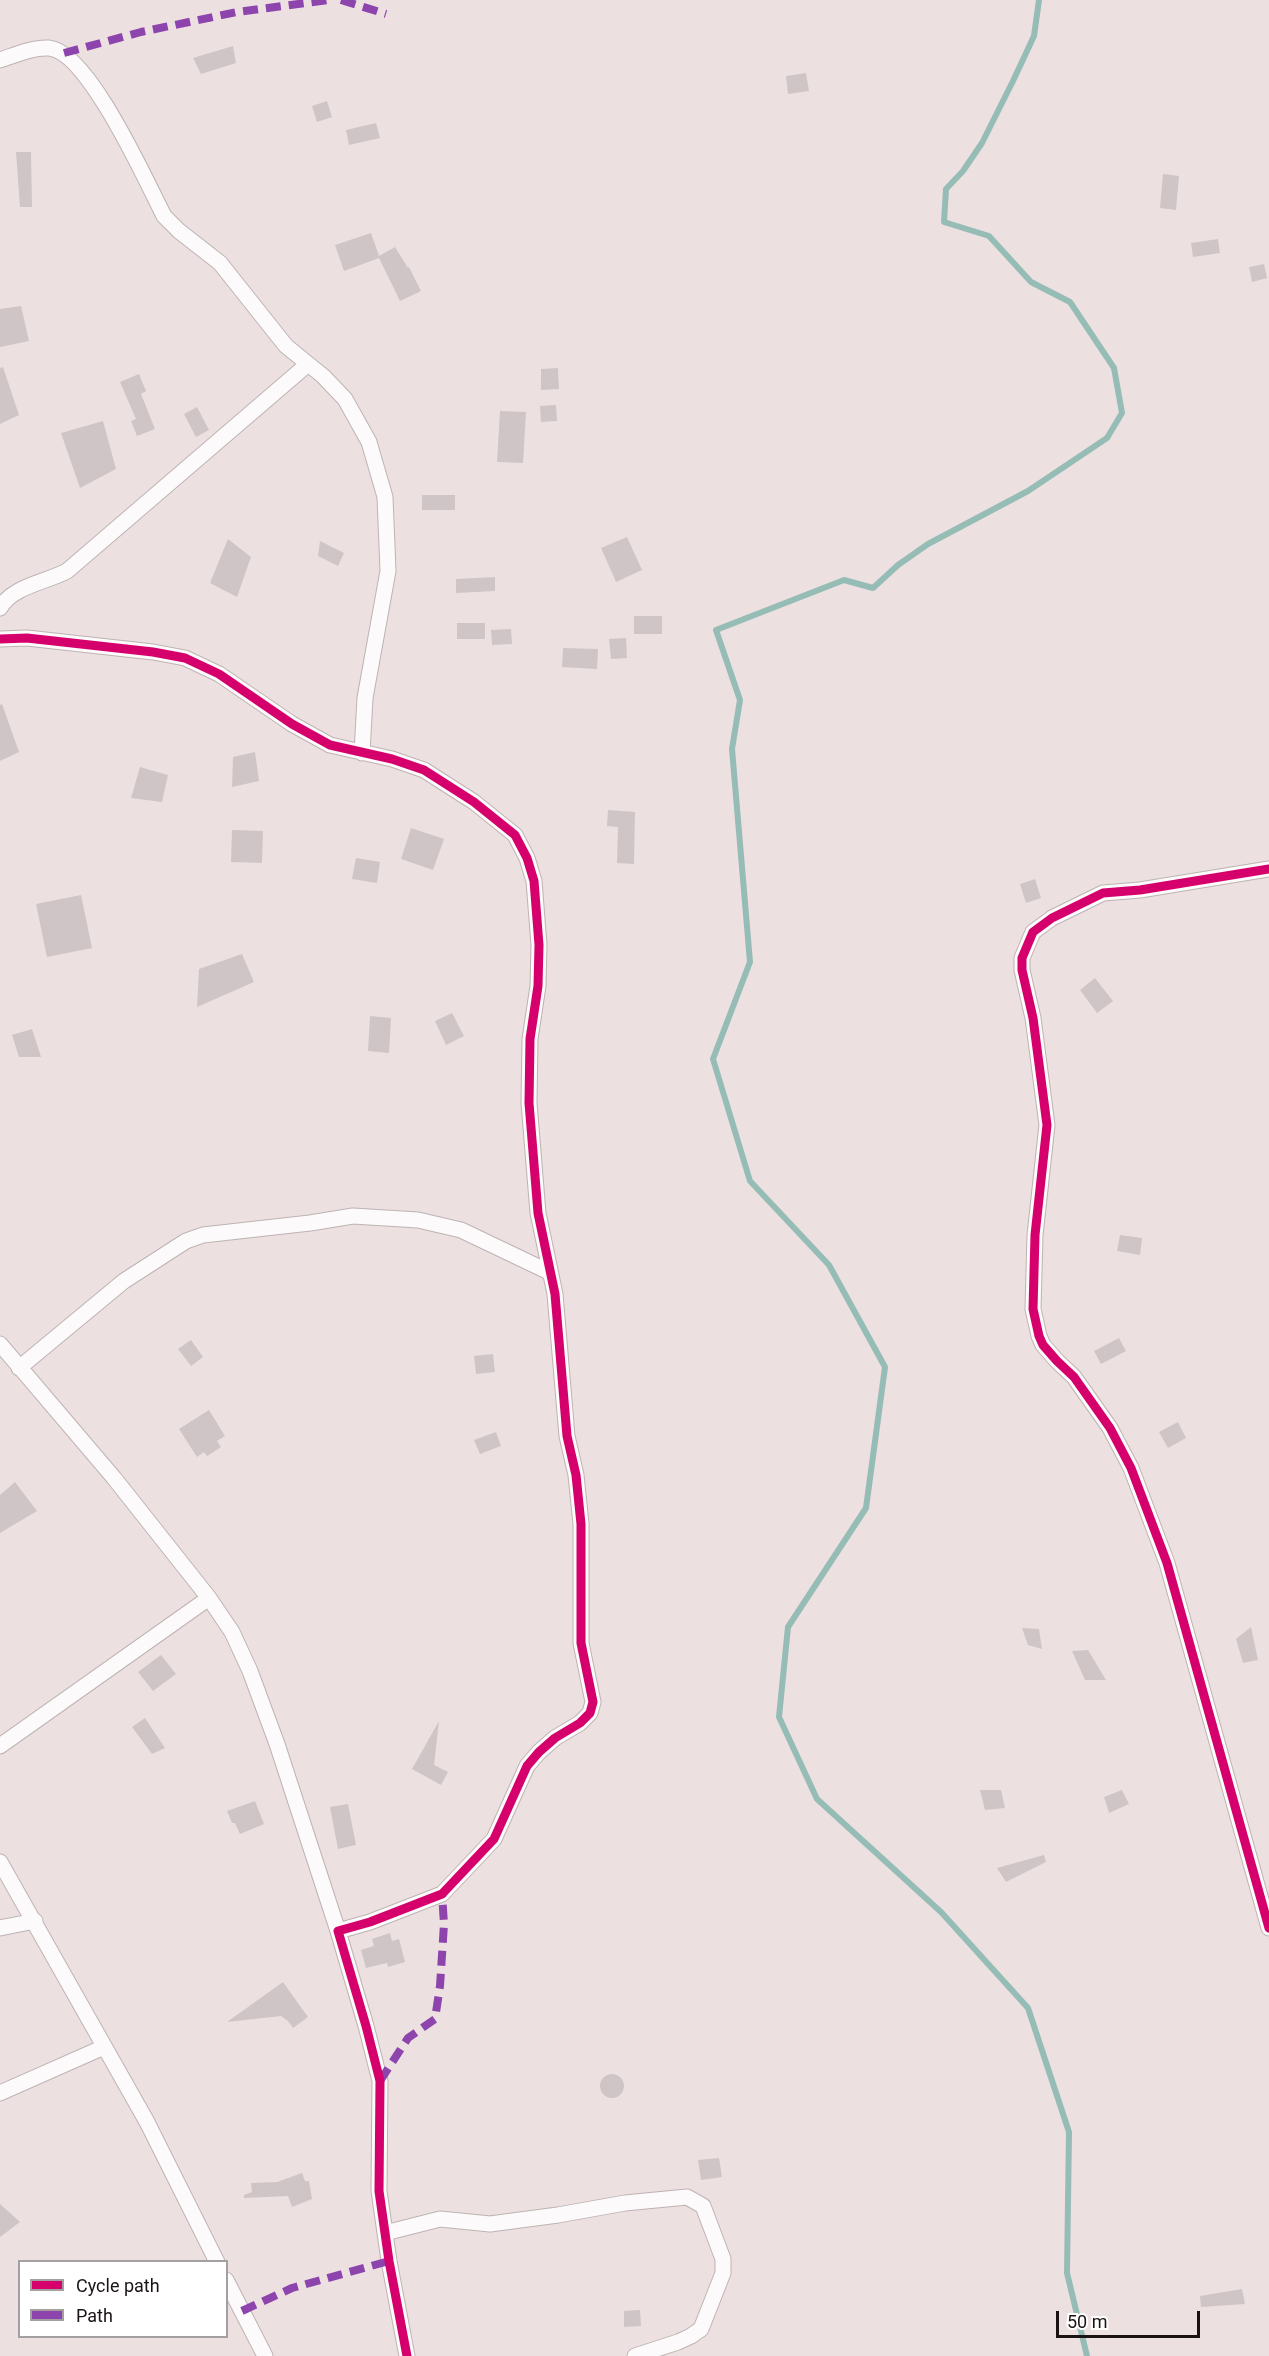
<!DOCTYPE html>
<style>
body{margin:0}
#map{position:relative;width:1269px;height:2356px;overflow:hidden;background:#ede0e1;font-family:Roboto,sans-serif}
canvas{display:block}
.legend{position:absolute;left:18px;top:2260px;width:210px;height:78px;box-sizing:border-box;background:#fff;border:2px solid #a4a0a1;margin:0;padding:8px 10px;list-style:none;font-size:18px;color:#1b1213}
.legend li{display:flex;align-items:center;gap:12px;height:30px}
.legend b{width:30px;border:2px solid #a4a0a1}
.scale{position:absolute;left:1056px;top:2311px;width:144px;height:27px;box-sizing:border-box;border:3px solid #1b1213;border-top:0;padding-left:8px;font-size:18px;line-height:21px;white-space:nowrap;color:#1b1213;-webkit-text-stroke:4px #fff;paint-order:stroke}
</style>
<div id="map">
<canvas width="1269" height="2356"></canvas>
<ul class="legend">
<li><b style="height:8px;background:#d6006c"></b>Cycle path</li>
<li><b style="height:8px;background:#8e44ad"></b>Path</li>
</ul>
<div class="scale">50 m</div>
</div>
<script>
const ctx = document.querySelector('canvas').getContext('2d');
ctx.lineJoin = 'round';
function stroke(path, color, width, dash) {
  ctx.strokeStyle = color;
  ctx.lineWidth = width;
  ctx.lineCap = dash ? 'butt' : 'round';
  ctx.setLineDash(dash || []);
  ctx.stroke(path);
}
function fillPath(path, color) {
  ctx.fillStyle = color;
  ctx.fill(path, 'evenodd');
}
const stream = new Path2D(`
 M1039,0l-5,36 -21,45 -31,62 -19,28 -17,18 -2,33 45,14 42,46 39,20 44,66 8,45 -15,25 -79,53 -100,53 -30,21 -25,23 -29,-8 -128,50 24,70 -8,49 18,213 -37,97 37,122 79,84 56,102 -19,141 -78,119 -9,90 38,82 124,113 87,96 41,124 -2,141 20,83`);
const building = new Path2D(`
 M233,46l3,17 -35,11 -8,-16z
 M806,73l3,18 -21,3 -2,-18z
 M327,101l5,16 -15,5 -5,-16z
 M376,123l4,15 -31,7 -3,-15z
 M16,152h15l1,55h-12z
 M1163,174l16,2 -3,34 -16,-2z
 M371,233l8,23 16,-9 13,21 1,-1 12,24 -21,10 -21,-43 -35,13 -9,-26z
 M1218,239l2,14 -27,4 -2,-14z
 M1264,264l3,14 -15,4 -3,-15z
 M21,306l8,35 -29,6v-38z
 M3,367l16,48 -19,9v-56z
 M558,368l1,21 -18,1v-21z
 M139,374l7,17 -5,3 14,35 -18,7 -6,-15 5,-2 -16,-37z
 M556,405l1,16 -16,1 -1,-16z
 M197,407l12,23 -13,7 -12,-23z
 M500,411l26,1 -3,51 -26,-1z
 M103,421l13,48 -36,19 -19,-55z
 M422,495h33v15h-33z
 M627,537l15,33 -26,12 -15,-34z
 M228,539l23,18 -14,40 -27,-14z
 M320,541l24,12 -6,13 -20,-10z
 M495,577v14l-39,2v-14z
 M634,616h28v18h-28z
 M457,623h28v16h-28z
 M511,629l1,15 -20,1 -1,-15z
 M626,638l1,20 -16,1 -2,-20z
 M563,648l35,1 -1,20 -35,-2z
 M2,704l17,48 -19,9v-56z
 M255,752l4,29 -27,6 1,-30z
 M140,767l28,8 -6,27 -31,-4z
 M608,810l27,2 -1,52 -17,-1 1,-36 -11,-1z
 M411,828l33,11 -11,31 -32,-11z
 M232,830l31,1 -1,32 -31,-1z
 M356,858l24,4 -3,21 -25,-4z
 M1035,879l6,19 -15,5 -6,-19z
 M81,895l11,53 -45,9 -11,-53z
 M242,954l12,28 -57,25 2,-38z
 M1095,978l18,23 -16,12 -17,-23z
 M452,1013l12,23 -18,9 -11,-24z
 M370,1016l21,2 -2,35 -21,-2z
 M32,1029l9,28h-22l-7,-22z
 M1120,1235l22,3 -2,17 -23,-4z
 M1119,1338l7,13 -25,13 -7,-13z
 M191,1340l12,17 -12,9 -13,-17z
 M493,1354l2,18 -19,2 -2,-18z
 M209,1410l16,26 -8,5 4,6 -14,9 -3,-4 -7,5 -18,-28z
 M1178,1422l8,16 -18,10 -9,-16z
 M496,1432l5,14 -21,8 -6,-14z
 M15,1482l22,29 -37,22v-38z
 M1251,1627l7,33 -15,3 -7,-24z
 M1022,1628l17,1 3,20 -14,-4z
 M1088,1650l18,30h-21l-13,-29z
 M161,1655l15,19 -23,17 -15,-19z
 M145,1718l20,30 -13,6 -20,-27z
 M439,1721l-5,44 14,7 -7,13 -29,-16z
 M980,1790h21l4,18 -20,2z
 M1122,1790l7,14 -20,9 -5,-16z
 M255,1801l9,23 -24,10 -5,-11h-3l-5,-12z
 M348,1804l8,41 -18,4 -8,-42z
 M1044,1855l2,7 -40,20 -9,-14z
 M390,1933l2,8 7,-2 6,23 -17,5 -1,-4 -21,5 -5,-18 13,-4 -2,-7z
 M283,1982l25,35 -15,11 -5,-7 -7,-5 -54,6z
 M600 2086a12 12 0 1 1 24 0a12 12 0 1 1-24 0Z
 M719,2158l3,19 -21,3 -3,-20z
 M302,2173l3,8h4l3,18 -20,8 -4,-11 -44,2v-3l8,-3 -1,-9 26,-1z
 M0,2204l20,18 -20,15z
 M1242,2289l3,15 -44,3 -1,-11z
 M640,2310l1,16 -17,1v-16z`);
const street = new Path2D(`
 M0,60c15,-5 33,-13 49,-12 39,3 97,133 115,168l15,15 41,32 66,83 37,30 22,23 24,43 16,55 3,74 -23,127 -3,55
 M0,608c13,-22 44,-25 67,-37l241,-207
 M0,639l27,-1 126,14 32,6 34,16 73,50 38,21 62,14 32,11 50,32 41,33 12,23 7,23 5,64 -1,41 -8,53 -1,64 9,110 17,81 12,142 9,39 5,49v119l12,59 -3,11 -10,10 -25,15 -16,14 -12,14 -33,73 -52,55 -72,28 -32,9 28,95 14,55 -1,110 10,70 18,95
 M1269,869l-129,21 -37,3 -51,25 -19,14 -11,26v12l11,48 14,107 -12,110 -2,74 6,27 4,9 14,16 17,16 36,51 21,40 36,95 102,365
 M0,1344l114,134 95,120 23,34 18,39 27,73 61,187
 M19,1368l105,-87 62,-40 17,-6 107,-12 43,-7 65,4 43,10 88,42
 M0,1746l209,-148
 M0,1862l147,260 70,140
 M0,1928l35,-7
 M0,2093l104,-46
 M385,2233l55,-14 50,5 68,-9 67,-12 62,-6 16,9 20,53v14l-22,56 -10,7 -13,6 -43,14
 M226,2280l39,76`);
const quiet = new Path2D(`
 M341,0l45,14
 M64,53l77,-21 96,-20 92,-12
 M380,2081l28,-43 27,-19 5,-33 4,-62 -2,-30
 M242,2311l50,-23 97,-27`);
const cycleway = new Path2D(`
 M0,639l27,-1 126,14 32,6 34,16 73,50 38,21 62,14 32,11 50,32 41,33 12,23 7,23 5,64 -1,41 -8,53 -1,64 9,110 17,81 12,142 9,39 5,49v119l12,59 -3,11 -10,10 -25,15 -16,14 -12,14 -33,73 -52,55 -72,28 -32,9 28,95 14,55 -1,110 10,70 18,95
 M1269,869l-129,21 -37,3 -51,25 -19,14 -11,26v12l11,48 14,107 -12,110 -2,74 6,27 4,9 14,16 17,16 36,51 21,40 36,95 102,365`);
stroke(stream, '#96bcb6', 6);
fillPath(building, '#cfc5c6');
stroke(street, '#beb3b4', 17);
stroke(street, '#fcfafa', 15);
stroke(quiet, '#8e44ad', 8, [15, 8]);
stroke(cycleway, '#d6006c', 9);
</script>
